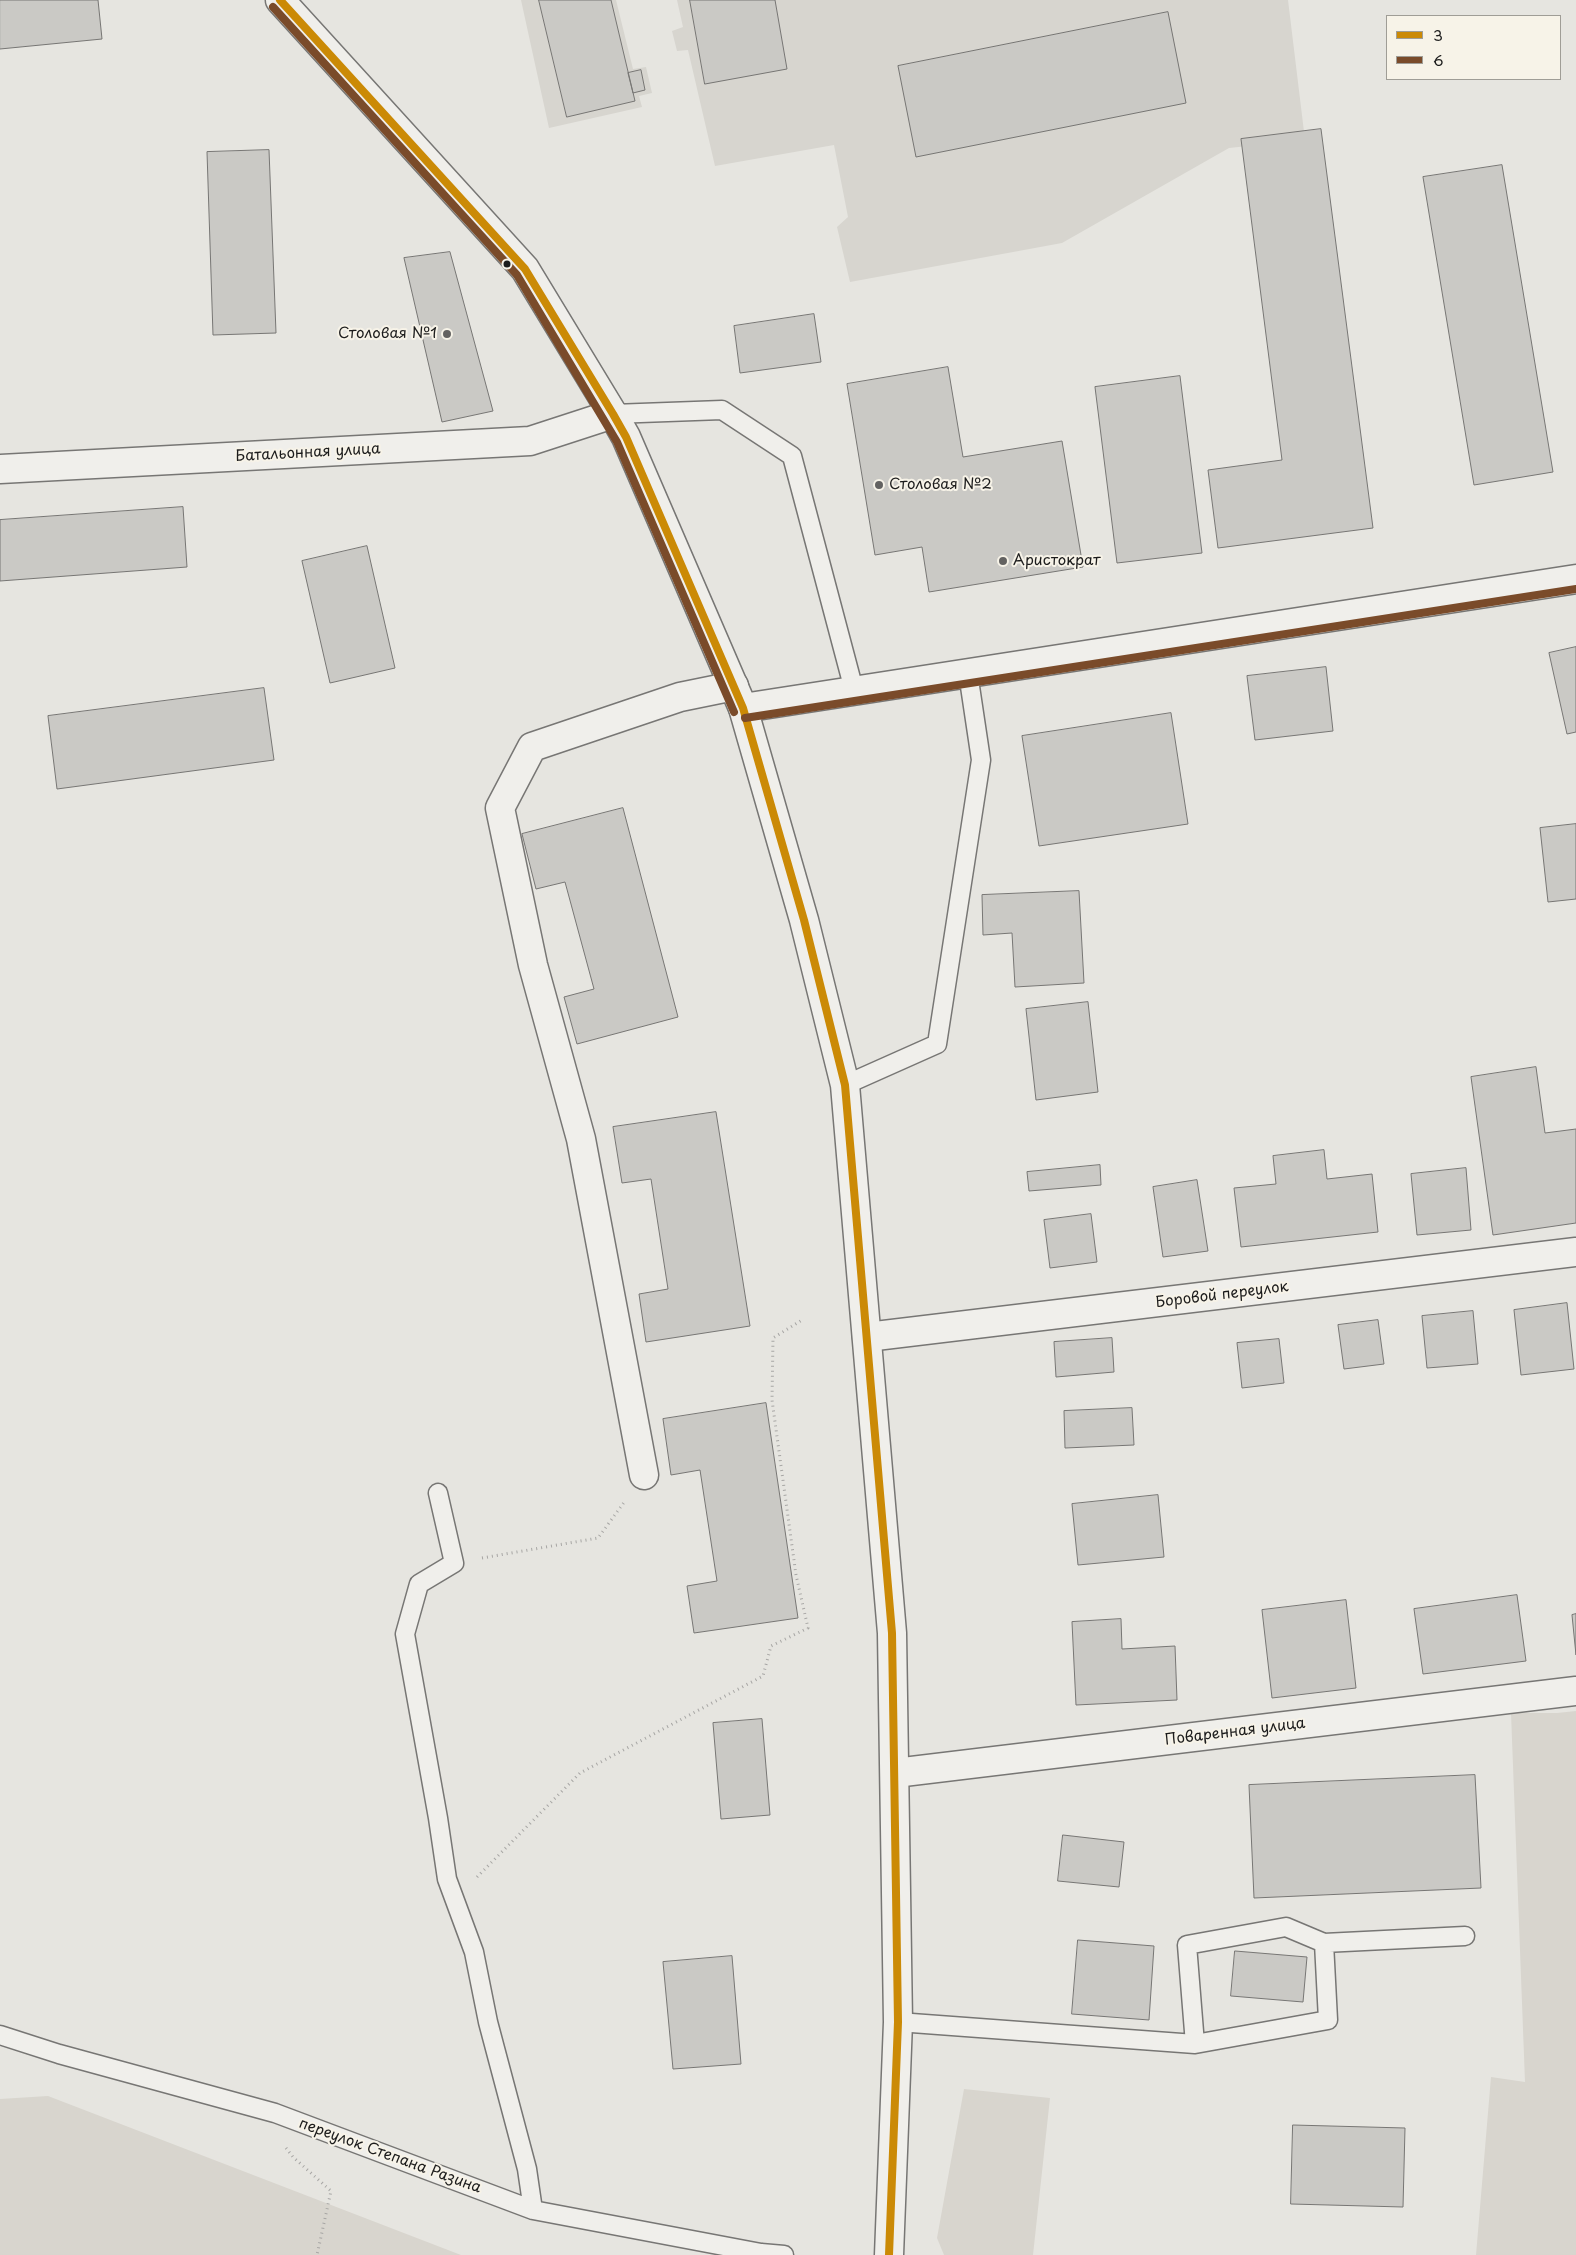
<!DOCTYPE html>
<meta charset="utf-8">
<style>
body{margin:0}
#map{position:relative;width:1576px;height:2255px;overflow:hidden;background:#e6e5e0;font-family:"Playpen Sans",sans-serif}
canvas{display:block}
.legend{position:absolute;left:1386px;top:15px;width:175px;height:65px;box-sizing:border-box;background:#f7f3e8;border:1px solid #9f9d96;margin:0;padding:6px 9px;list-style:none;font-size:15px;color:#1c1c1c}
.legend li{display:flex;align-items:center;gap:10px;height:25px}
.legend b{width:25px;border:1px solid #9f9d96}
</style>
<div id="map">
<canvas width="1576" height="2255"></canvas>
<ul class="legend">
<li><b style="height:6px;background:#cb8a06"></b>3</li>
<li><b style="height:6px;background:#7a4b2a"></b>6</li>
</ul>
</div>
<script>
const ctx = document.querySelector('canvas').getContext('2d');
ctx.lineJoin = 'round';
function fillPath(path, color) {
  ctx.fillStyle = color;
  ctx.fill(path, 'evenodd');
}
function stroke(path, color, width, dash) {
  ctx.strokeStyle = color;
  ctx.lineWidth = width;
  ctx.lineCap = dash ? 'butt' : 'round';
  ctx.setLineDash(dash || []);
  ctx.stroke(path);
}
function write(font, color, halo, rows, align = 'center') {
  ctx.font = font + ' "Playpen Sans",sans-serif';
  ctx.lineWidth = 4;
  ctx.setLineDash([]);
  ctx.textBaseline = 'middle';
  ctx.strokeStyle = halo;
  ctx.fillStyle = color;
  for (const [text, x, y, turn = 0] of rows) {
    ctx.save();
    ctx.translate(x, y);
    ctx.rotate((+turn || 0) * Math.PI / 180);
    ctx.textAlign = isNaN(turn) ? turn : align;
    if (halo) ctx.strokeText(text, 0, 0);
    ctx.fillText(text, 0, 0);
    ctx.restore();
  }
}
const built = new Path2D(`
 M521,0h95l17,69 13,-2 6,26 -13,3 3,11 -93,21z
 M677,0h611l17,140 -76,8 -167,95 -212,39 -13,-55 11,-10 -14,-72 -119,21 -27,-116 -11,1 -5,-20 11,-4z`);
const green = new Path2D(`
 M1576,1711v544h-100l15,-178 34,5 -14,-369h46z
 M964,2089l86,9 -17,157h-89l-7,-17z
 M48,2096l413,159h-461v-156z`);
const building = new Path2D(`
 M0,0h98l4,39 -102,10z
 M539,0h72l24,101 -68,16z
 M690,0h85l12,69 -82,15z
 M1168,12l18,91 -270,54 -18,-91z
 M641,70l4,20 -12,3 -5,-20z
 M1321,129l52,399 -155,20 -10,-78 74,-10 -41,-321z
 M269,150l7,183 -63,2 -6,-183z
 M1502,165l51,307 -79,13 -51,-308z
 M450,252l43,159 -51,11 -38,-164z
 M814,314l7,48 -81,11 -6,-47z
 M948,367l15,90 99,-16 21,126 -154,25 -7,-45 -47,8 -28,-171z
 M1180,376l22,177 -85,10 -22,-176z
 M183,507l4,60 -187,14v-61z
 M367,546l28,122 -65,15 -28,-122z
 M1576,647v85l-9,2 -18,-81z
 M1326,667l7,64 -78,9 -8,-64z
 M264,688l10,72 -217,29 -9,-73z
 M1171,713l17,111 -149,22 -17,-110z
 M623,808l55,209 -101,27 -13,-47 30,-8 -29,-107 -29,7 -14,-55z
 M1576,824v75l-28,3 -8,-74z
 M1079,891l5,92 -69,4 -3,-54 -29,2 -1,-40z
 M1088,1002l10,90 -62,8 -10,-91z
 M1536,1067l9,66 31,-4v94l-83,12 -22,-158z
 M716,1112l34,214 -104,16 -7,-48 29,-5 -17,-110 -29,4 -9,-56z
 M1324,1150l3,29 45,-5 6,58 -137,15 -7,-59 42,-4 -3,-28z
 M1100,1165l1,20 -72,6 -2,-19z
 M1466,1168l5,62 -54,5 -6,-61z
 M1197,1180l11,71 -45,6 -10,-70z
 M1091,1214l6,48 -47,6 -6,-48z
 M1567,1303l7,66 -53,6 -7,-65z
 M1473,1311l5,53 -51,4 -5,-52z
 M1378,1320l6,44 -40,5 -6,-44z
 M1112,1338l2,34 -58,5 -2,-35z
 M1279,1339l5,44 -42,5 -5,-45z
 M766,1403l32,215 -104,15 -7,-47 30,-5 -17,-111 -29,5 -8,-56z
 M1132,1408l2,37 -69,3 -1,-37z
 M1158,1495l6,62 -86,8 -6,-61z
 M1517,1595l9,66 -103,13 -9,-65z
 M1346,1600l10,88 -84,10 -10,-88z
 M1576,1614v41l-4,-40z
 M1121,1619l1,30 53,-3 2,54 -101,5 -4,-83z
 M762,1719l8,96 -49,4 -8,-96z
 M1475,1775l6,113 -227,10 -5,-113z
 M1063,1835l61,7 -5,45 -61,-6z
 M1078,1940l76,6 -5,74 -77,-6z
 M1235,1951l72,6 -4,45 -72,-6z
 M732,1956l9,108 -68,5 -10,-107z
 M1293,2125l112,3 -2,79 -112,-3z`);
const path = new Path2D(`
 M482,1558l116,-20 27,-37
 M477,1877l103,-104 183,-97 8,-30 37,-18 -12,-53 -24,-175 1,-62 29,-18
 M286,2148l7,9 38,34 -14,64`);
const service = new Path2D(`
 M613,414l109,-4 70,46 62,234
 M845,1085l92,-41 44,-284 -13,-87
 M438,1493l16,70 -35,21 -14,50 33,184 9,61 27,73 14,70 39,147 6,41
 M898,2022l297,22 133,-24 -4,-77 141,-7
 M0,2035l59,19 216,59 258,97 228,43 23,2
 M1195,2044l-8,-99 99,-18 38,16`);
const minor = new Path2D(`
 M0,469l530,-28 83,-27
 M867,1337l709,-85
 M644,1475l-63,-336 -48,-174 -33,-157 32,-61 148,-50 54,-11
 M895,1773l681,-82`);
const tertiary = new Path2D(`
 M743,708l833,-129`);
const secondary = new Path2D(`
 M280,0l245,269 88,145 13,23 117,271 61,212 41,165 47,548 6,389 -9,233`);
const bus1 = new Path2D(`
 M280,0l245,269 88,145 13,23 117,271 61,212 41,165 47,548 6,389 -9,233`);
const bus2 = new Path2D(`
 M273,7l244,268 100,167 117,270
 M745,718l831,-129`);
const markers = [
 [507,264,4.5,"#1c1c1c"],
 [447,334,5,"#636261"],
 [879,485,5,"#636261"],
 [1003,561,5,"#636261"]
];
const poiNames = [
 ["Столовая №1",437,334,"right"],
 ["Столовая №2",889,485],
 ["Аристократ",1013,561]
];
const streetNames = [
 ["Батальонная улица",308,453,-3],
 ["Боровой переулок",1222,1295,-7],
 ["Поваренная улица",1235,1732,-7],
 ["переулок Степана Разина",390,2156,20]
];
fillPath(built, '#d7d5cf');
fillPath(green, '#d8d5ce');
fillPath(building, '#cac9c5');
stroke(building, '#777674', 1);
stroke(service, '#777674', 21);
stroke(minor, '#777674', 31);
stroke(tertiary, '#777674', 31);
stroke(secondary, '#777674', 31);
stroke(path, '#a7a6a4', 3, [1, 4]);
stroke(service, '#f0efeb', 18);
stroke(minor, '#f0efeb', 28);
stroke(tertiary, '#f0efeb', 28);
stroke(secondary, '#f0efeb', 28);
stroke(bus1, '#cb8a06', 8);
stroke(bus2, '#7a4b2a', 8);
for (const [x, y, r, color] of markers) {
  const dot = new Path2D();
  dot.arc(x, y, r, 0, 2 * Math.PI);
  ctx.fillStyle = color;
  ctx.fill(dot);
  stroke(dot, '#f7f3e8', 2);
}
write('15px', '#1c1c1c', '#f7f3e8', poiNames, 'left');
write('15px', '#1c1c1c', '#f7f3e8', streetNames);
</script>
